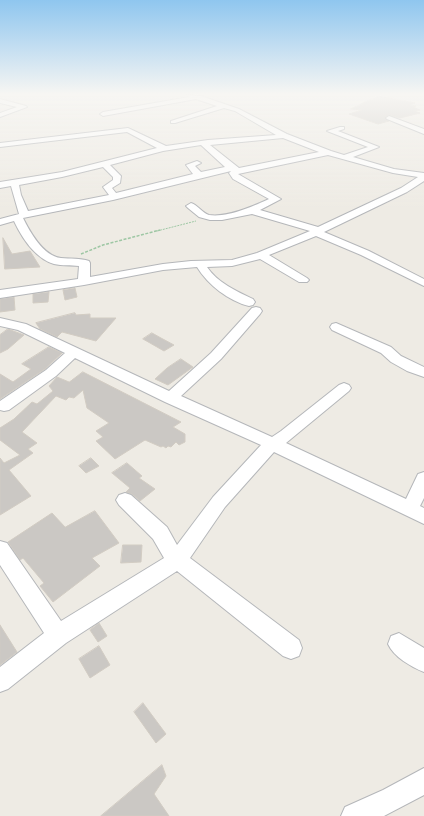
<!DOCTYPE html>
<style>
body{margin:0}
canvas{display:block;background:#eeebe4}
</style>
<canvas width="424" height="816"></canvas>
<script>
const ctx = document.querySelector('canvas').getContext('2d');
ctx.lineJoin = 'round';
function fillPath(path, color) {
  ctx.fillStyle = color;
  ctx.fill(path, 'evenodd');
}
function stroke(path, color, width, dash) {
  ctx.strokeStyle = color;
  ctx.lineWidth = width;
  ctx.lineCap = dash ? 'butt' : 'round';
  ctx.setLineDash(dash || []);
  ctx.stroke(path);
}
const building = new Path2D(`
 M379,96l36,7 -4,2 5,1 -3,1 7,3 -6,1 6,2 -20,5 -12,-3 -3,3 4,3 -11,3 -29,-10 13,-4 -11,-1z
 M3,238l9,16 18,-3 10,16 -35,2z
 M75,288l2,9 -12,3 -2,-10z
 M49,292l-1,10 -15,1v-9z
 M14,297l1,13 -15,2v-13z
 M75,313l1,2 14,-1v4h26l-20,23 -34,-9 -5,5 -17,-8 -4,-6z
 M8,329l16,6 -16,14 -8,4v-18z
 M152,333l9,5 13,7 -10,6 -21,-12z
 M49,347l13,6 -17,16 -45,30v-25l13,8 18,-13 -9,-5z
 M181,359l12,8 -25,18 -13,-6 12,-11z
 M83,372l98,50 -8,5 12,7v8l-6,3 -3,-3 -5,5 -3,-1 -2,2 -3,-2 -2,1 -16,-7 -30,19 -19,-18 7,-4 -7,-6 13,-8 -22,-15 -4,-18 -9,8 -5,-1 -3,3 -10,-4 -34,36 15,11 -9,6 5,4 -24,17 22,26 -31,19v-57l4,5 16,-8 -20,-15v-12l14,-9 18,-17 5,2 16,-13 -4,-5 8,-9 12,5z
 M91,458l8,8 -13,7 -7,-7z
 M127,463l15,13 -3,2 16,11 -15,12 -8,-7 -6,-2 4,-4 -18,-15z
 M95,511l24,32 -27,15 8,8 -47,36 -13,-16 4,-3 -21,-25 -3,2 -12,-18 44,-29 13,14z
 M123,545h19l-1,17 -20,1z
 M99,623l8,13 -9,6 -8,-12z
 M0,625l17,27 -17,13z
 M99,646l11,19 -20,13 -11,-19z
 M143,703l23,31 -10,9 -22,-31z
 M162,765l4,11 -12,18 15,22h-68z`);
const pathFar1 = new Path2D(`
 M157,231l39,-10`);
const path = new Path2D(`
 M81,254l22,-9 57,-15`);
const minor = new Path2D(`
 M186,95l15,1 38,13 48,25 44,17 13,4 24,-8 -41,-16 13,-4h4v2l-6,2 41,16 -26,10 41,12 30,4v8l-17,11 -83,40 45,19 55,28v7l-63,-31 -45,-19 -47,19 38,23 2,2 -2,2h-8l-39,-23 -28,7 -25,1c11,16 29,24 46,32l2,3 -2,3 -4,1c-20,-5 -41,-21 -52,-39l-34,3 -79,15 -84,13v-8l78,-11 1,-13c-8,-1 -17,0 -25,-2 -19,-6 -32,-26 -40,-43l-14,4v-6l19,-5 -8,-28 -11,2v-6l62,-10 95,-24 -30,-16 -127,15v-4l128,-15 38,18 42,-6 68,-5 -41,-24 -11,-3 -49,15h-4v-2l46,-15 -21,-7 -93,17 -3,-2 3,-2 86,-15zM283,138l36,14 -80,16 -29,-23zM201,145l24,22 -24,5 -6,-6 6,-3 -4,-2 -11,4 7,9 -77,19 -4,-5 8,-5 1,-7 -11,-11 53,-14zM328,155l65,18 25,4 -17,11 -83,39 -58,-17 21,-11 -43,-25zM103,167l10,10v3l-10,7 6,8 -81,16 -7,-16 -2,-10 43,-8zM231,171l-2,2 4,6 36,20c-15,7 -42,19 -60,16 -7,-2 -11,-10 -18,-12l-5,3 2,2 11,9 11,3h12l30,-6 58,17 -53,22 -25,7 -41,1 -28,3 -73,13v-14l-1,-2c-9,-3 -19,-2 -28,-3 -18,-2 -31,-26 -38,-40l90,-18z
 M0,99l26,7 1,1 -27,10v-4l17,-6 -17,-4z
 M389,116l35,13v5l-37,-15 -1,-1z
 M256,307l4,1 2,3 -2,3 -39,45 -40,37 91,41 9,-6 58,-46 5,-2 5,2 2,3 -2,3 -63,52 120,56 12,-25 6,-2v26l-4,8 4,2v16l-150,-72 -49,55 -35,51 109,82 3,8 -3,8 -8,3 -8,-3 -106,-85 -111,72 -58,46 -8,3v-25l44,-34 -44,-68v-24l7,2 54,78 103,-63 -11,-19 -34,-34 -3,-5 3,-5 6,-2 6,2 36,32 10,18 36,-48 48,-52 -96,-43 -90,-44 -19,18 -47,34 -5,1 -4,-1v-9l46,-31 19,-17 -47,-23 -18,-4v-8l26,6 143,67 42,-38 41,-45z
 M336,323l55,24 10,9 23,11v10l-17,-6 -16,-9 -10,-9 -49,-23 -2,-3 2,-3z
 M399,633l25,15v24c-13,-5 -30,-15 -36,-28l3,-8z
 M424,768v27l-40,21h-43l4,-9 38,-17z`);
fillPath(building, '#cbc8c4');
stroke(building, '#d2ccc3', 1);
stroke(minor, '#b5b7ba', 2);
stroke(pathFar1, '#9ec7a4', 1, [2, 1]);
stroke(path, '#9ec7a4', 1.5, [3, 1.5]);
fillPath(minor, '#fff');
const sky = ctx.createLinearGradient(0, 0, 0, 209);
sky.addColorStop(0, '#8fc6ef');
sky.addColorStop(0.45, '#f7f6f3');
sky.addColorStop(1, '#f7f6f300');
ctx.fillStyle = sky;
ctx.fillRect(0, 0, 424, 209);
</script>
